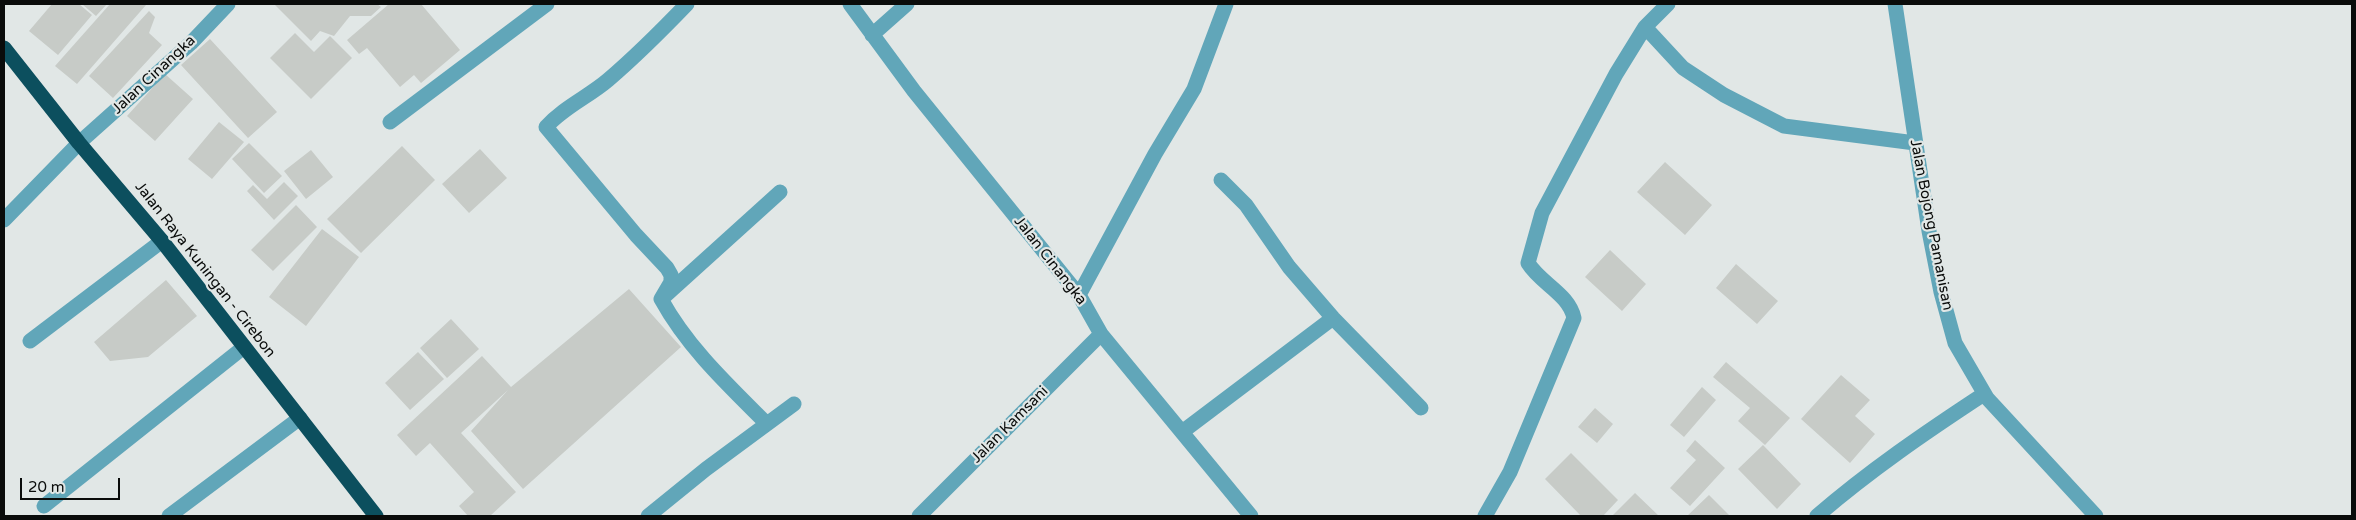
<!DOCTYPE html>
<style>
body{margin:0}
#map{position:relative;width:2356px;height:520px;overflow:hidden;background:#e1e7e6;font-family:"Varela Round",sans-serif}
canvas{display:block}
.frame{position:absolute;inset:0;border:5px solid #0a0c0b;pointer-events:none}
.scale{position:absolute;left:20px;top:478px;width:100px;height:22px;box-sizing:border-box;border:2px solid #0a0c0b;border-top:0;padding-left:6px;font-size:15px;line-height:18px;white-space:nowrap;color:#0a0c0b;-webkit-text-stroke:4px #e1e7e6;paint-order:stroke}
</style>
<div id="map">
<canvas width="2356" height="520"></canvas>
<div class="frame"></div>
<div class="scale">20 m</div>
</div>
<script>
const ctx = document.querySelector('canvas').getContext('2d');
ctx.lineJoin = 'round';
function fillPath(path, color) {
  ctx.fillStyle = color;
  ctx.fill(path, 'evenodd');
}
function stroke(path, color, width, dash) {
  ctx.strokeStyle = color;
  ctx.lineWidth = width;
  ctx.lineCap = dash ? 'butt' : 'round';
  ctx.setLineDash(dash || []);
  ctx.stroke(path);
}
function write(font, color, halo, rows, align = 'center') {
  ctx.font = font + ' "Varela Round",sans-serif';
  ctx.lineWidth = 4.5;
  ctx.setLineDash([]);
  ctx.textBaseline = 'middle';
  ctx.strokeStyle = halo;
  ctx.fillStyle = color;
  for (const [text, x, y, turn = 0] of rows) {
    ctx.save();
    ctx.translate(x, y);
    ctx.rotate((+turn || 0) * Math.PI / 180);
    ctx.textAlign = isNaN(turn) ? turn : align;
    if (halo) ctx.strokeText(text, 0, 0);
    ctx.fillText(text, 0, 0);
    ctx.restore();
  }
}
const building = new Path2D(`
 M52,4h27l13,11 -34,40 -29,-24z
 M82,4h25l-11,12z
 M110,4l36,1 -69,79 -22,-18z
 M274,4h103l4,3 -10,9h-21l-16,20 -14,-5 -9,10z
 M389,4h32l39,46 -39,33 -7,-8 -14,12 -33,-39 -8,6 -12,-14z
 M149,11l6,6 -6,16 13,12 -49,53 -24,-22z
 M295,33l19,19 16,-16 22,22 -41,41 -41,-41z
 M210,39l67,73 -29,26 -67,-73z
 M165,74l28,25 -38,42 -28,-25z
 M219,122l25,20 -32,37 -24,-20z
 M249,143l33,33 -18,17 -32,-34z
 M402,146l33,34 -74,73 -34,-34z
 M480,149l27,29 -38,35 -27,-29z
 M311,150l22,27 -27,22 -22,-28z
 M1665,162l47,43 -27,30 -48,-43z
 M284,182l14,14 -24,24 -27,-29 6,-6 14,14z
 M296,205l21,22 -44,44 -22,-21z
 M322,229l37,28 -53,69 -37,-29z
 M1610,250l36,34 -24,27 -37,-34z
 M1736,264l42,37 -21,23 -41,-36z
 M166,280l31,36 -49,41 -38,4 -16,-19z
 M629,289l52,58 -158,142 -52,-58 37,-41 -47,43 55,59 -26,24h-22l-9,-10 15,-14 -44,-49 -14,13 -19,-21 85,-79 29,31z
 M451,319l28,30 -32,29 -27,-30z
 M418,352l26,27 -34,31 -25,-27z
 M1726,362l64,56 -25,27 -27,-24 12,-13 -37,-31z
 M1841,375l29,25 -15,16 20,18 -25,29 -49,-44z
 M1702,387l14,13 -32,37 -14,-12z
 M1595,408l18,16 -16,19 -19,-16z
 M1695,440l30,28 -35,38 -20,-18 26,-28 -10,-9z
 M1763,445l38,39 -24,25 -39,-40z
 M1571,453l47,47 -15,16h-22l-36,-37z
 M1635,493l24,23h-47z
 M1709,495l21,21h-43z`);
const minor = new Path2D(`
 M687,4c-25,26 -51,52 -79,76 -20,17 -44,27 -62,47l90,108 31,33 4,7v7l-10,17c27,49 67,86 106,125
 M850,4l64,87 165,204 22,39 150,182
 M1895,4l34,227 12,61 14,51 32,55 109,118
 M1645,27l38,41 41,27 60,31 131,17
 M872,35l35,-31
 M390,122l157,-118
 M1221,180l25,25 43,62 44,51 88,90
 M4,220l75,-77 112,-100 37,-39
 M666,295l114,-103
 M1079,295l76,-141 39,-65 32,-85
 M30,341l132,-100
 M1182,432l151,-114
 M44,506l200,-159
 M169,516l131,-98
 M648,516l58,-47 88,-65
 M919,516l182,-182
 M1485,516l25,-44 64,-154c-5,-24 -33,-34 -46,-55l14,-50 74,-139 29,-47 23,-23
 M1817,516c52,-45 109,-84 167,-122`);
const highway = new Path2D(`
 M4,48l75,95 83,98 214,275`);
const streetNames = [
 ["Jalan Cinangka",154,75,-43],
 ["Jalan Bojong Pamanisan",1931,225,79],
 ["Jalan Cinangka",1050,261,52],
 ["Jalan Raya Kuningan - Cirebon",205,270,52],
 ["Jalan Kamsani",1010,425,-45]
];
fillPath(building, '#c7cbc7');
stroke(minor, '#61a6b9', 15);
stroke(highway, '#0c4f5e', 15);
write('15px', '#0a0c0b', '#e1e7e6', streetNames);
</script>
